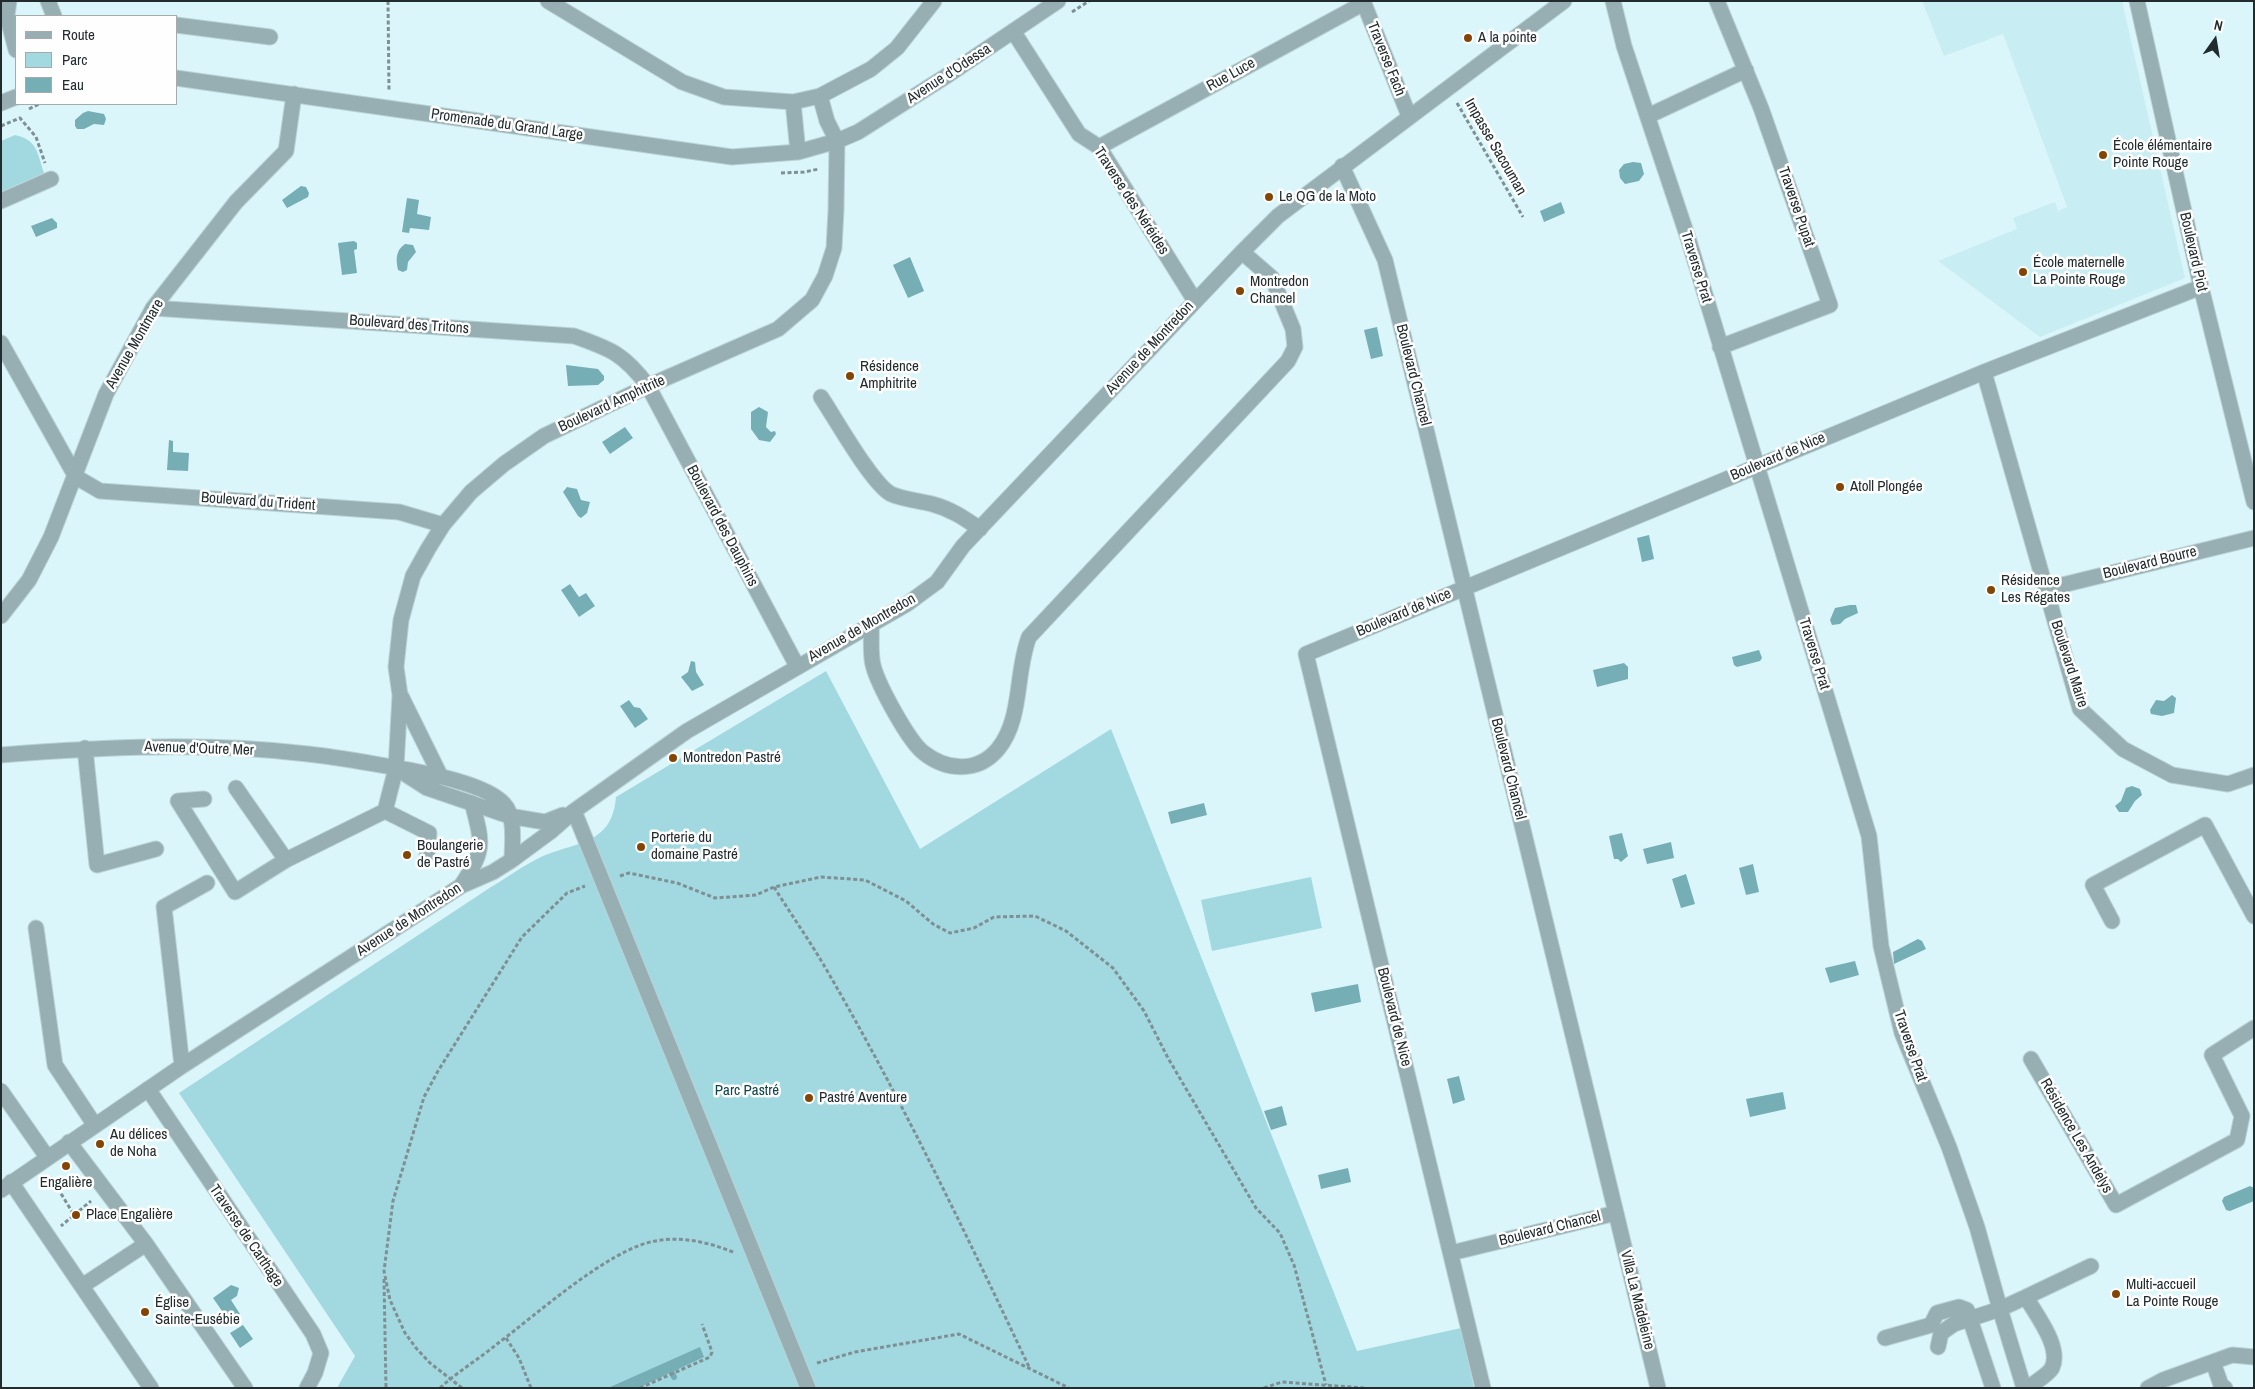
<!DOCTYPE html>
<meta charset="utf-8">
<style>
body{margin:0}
#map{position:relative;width:2255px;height:1389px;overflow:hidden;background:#dbf6fa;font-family:"Archivo Narrow",sans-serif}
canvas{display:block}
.frame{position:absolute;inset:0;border:2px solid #222c2e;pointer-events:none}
.legend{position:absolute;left:15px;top:15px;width:162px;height:90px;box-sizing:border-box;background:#fefefe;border:1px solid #a6aaab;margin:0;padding:6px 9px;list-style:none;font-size:15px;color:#222c2e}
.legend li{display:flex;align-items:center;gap:10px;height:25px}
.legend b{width:25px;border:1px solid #a6aaab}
.north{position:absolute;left:2190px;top:15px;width:50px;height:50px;-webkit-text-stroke:4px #fefefe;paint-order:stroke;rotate:13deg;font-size:14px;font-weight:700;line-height:20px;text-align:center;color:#222c2e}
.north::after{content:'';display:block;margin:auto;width:18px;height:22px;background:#222c2e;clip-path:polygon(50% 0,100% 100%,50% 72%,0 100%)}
</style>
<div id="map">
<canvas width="2255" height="1389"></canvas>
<div class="frame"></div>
<ul class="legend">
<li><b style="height:6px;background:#97afb2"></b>Route</li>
<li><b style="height:14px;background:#a2d9e1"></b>Parc</li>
<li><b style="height:14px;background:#76aeb6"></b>Eau</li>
</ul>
<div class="north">N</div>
</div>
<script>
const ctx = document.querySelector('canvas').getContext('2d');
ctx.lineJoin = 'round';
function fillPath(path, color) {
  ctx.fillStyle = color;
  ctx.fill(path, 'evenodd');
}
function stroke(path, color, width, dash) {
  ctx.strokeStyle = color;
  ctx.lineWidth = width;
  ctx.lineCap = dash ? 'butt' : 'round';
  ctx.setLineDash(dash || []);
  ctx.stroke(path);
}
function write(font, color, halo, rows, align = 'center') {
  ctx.font = font + ' "Archivo Narrow",sans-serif';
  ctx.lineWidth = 5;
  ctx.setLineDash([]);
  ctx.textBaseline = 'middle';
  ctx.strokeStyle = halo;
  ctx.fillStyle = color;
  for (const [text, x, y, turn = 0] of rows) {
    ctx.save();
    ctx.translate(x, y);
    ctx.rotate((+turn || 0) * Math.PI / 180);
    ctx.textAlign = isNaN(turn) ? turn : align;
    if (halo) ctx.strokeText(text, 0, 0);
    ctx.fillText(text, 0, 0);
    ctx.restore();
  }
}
const built = new Path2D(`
 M1922,1h200l63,277 -145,59 -102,-76 79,-32 -4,-11 42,-16 3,9 9,-4 -64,-173 -59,22z`);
const green = new Path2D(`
 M15,135c23,5 22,18 29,38l-43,19v-51z
 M826,671l94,178 191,-120 246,622 104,-23 13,60h-1137l18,-32 -176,-263 312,-206c17,-10 33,-22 50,-30 36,-16 71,-12 75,-60z
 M1311,877l11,51 -110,23 -11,-51z`);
const water = new Path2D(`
 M88,111l16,3 2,5 -2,6 -10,-1 -10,5h-7l-2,-3v-6l8,-7z
 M1633,162l8,1 3,11 -5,7 -14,3 -5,-6 -1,-8 5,-6z
 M301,186l5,1 3,6 -1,4 -21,11 -5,-8z
 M407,198l12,2 -2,14 14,3 -2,13 -19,-2 -1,5 -7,-1z
 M1561,202l4,11 -21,9 -4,-11z
 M52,218l5,5v5l-21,9 -5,-11z
 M354,241l3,2v6l-3,1 3,23 -15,2 -4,-32z
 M405,244l8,1 3,7 -8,10 -1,8 -4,2 -5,-2c-2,-10 -3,-19 7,-26z
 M910,257l14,34 -16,7 -15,-33z
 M1377,327l6,29 -12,3 -7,-29z
 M566,365l32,4 6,7v4l-6,5 -30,1z
 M759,407l9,5 -2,15 5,5 4,-1 1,3 -6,8 -11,-2 -8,-11v-17z
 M625,427l8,11 -23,16 -8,-12z
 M169,440l4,1v11l16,1 -1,18 -21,-1z
 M567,487l10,2 4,11 9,2 -3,11 -6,5 -3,-2 -15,-24z
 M1649,535l5,24 -12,3 -5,-24z
 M570,584l9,13 7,-4 9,13 -16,11 -18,-27z
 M1850,605h6l2,8 -13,6 -5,5 -8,1 -2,-5 5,-12z
 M1759,650l3,8 -2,3 -23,6 -3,-2 -2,-8z
 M691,661l4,1 1,10 8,13 -12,6 -11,-14 7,-5z
 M1624,663l4,4v12l-31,8 -4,-17z
 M2172,695l4,3 -2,15 -12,3 -11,-2 -1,-4 6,-10 8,1z
 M629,700l5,7 6,1 8,11 -13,9 -15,-22z
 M2132,786l8,3 2,6 -7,6 -7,11h-9l-4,-6 6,-5 5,-13z
 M1204,803l3,12 -36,9 -3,-12z
 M1622,833l6,23 -7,6 -3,-3h-4l-5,-23z
 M1671,842l3,16 -27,6 -4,-15z
 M1753,864l6,28 -13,3 -7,-27z
 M1686,874l9,30 -14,4 -9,-29z
 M1918,939l4,2 4,8 -32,15 -1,-12z
 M1855,961l4,14 -29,8 -5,-15z
 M1358,984l3,18 -46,10 -4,-19z
 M1459,1076l6,24 -12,4 -6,-25z
 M1783,1092l3,17 -36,8 -4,-18z
 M1282,1106l5,19 -16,5 -7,-19z
 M1348,1168l3,14 -30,7 -3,-14z
 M2250,1186l4,2v13l-24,10 -4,-1 -4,-9 2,-4z
 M231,1285l8,3 -2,8 -6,4 9,14 -11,7 -16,-23z
 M243,1325l10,14 -13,9 -10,-15z
 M700,1347l4,10 -66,31h-30z`);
const stream = new Path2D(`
 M672,1373l2,4`);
const path = new Path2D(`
 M388,1l1,90
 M1072,12l17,-11
 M1457,103l66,114
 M29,109l10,-5
 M1,126l19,-8 16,19 9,26
 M781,173l23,-1 15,-3
 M620,876l9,-3 48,10 38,15 41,-3 18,-8 47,-10 44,3 41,21 27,23 17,9 24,-5 20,-11 41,-1 31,15 47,37 31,43 24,47 88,150 24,25 14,32 32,120
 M774,887c18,29 38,57 55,87 74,128 138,262 201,395
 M51,1177l23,38 -13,11
 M74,1215l17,-14
 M384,1279l2,109
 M506,1338l13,20 12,30
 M817,1363l38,-11 104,-18 110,54
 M440,1388c17,-16 39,-29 57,-44 39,-29 112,-95 158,-103 27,-5 52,1 78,11
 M462,1388l-32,-25 -14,-15 -11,-15 -15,-33 -6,-29 9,-70 31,-104 14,-26 84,-134 45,-44 18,-7
 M640,1388l70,-31 2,-5 -10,-28
 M1264,1388l18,-6 82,6`);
const minor = new Path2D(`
 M9,1l-2,14 9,35
 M48,1l6,15
 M548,1l134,81 42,15 69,5 27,-6 51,-27 26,-21 37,-47
 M1363,1l46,115
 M1613,1l11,45 64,192 181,598 12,110 21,87 47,114 28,80 23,82 26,-12c10,18 36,50 26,71 -4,7 -17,14 -24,20
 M1717,1l44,107 69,197 -110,42
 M2137,1l64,286 53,215
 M176,25l94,12
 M1013,31l66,103 20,13 96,154
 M176,78l556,79 66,-5 39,-11 21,-9 90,-57 110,-74
 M793,102l5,50
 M1,103l15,-6
 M1648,116l98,-46
 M1099,147l265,-144
 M1342,166l43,94 231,953 -165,40
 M1,201l50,-22
 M153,308l421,28c37,13 50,18 74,50l149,280
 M1,343l75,134 24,14 299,21 44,13
 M1984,372l96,337 43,40 49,26 56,9 26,-9
 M821,397c14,21 51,87 70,97 13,6 27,6 41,10 19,5 32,14 48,25
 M2046,589l208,-51
 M1,616l28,-36 22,-43 55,-143 47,-86 83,-106 50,-51 8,-57
 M871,624c1,13 -1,29 2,41 5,20 36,77 51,88 23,18 54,20 74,-4 25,-31 17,-76 31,-112l259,-276 7,-14 -2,-18 -21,-51 -30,-26
 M401,696l39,79
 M85,748l12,117 59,-16
 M1,755c102,-8 205,-13 307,-1 30,3 60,9 90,14 27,5 87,15 106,36 12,13 8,40 8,56
 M402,772l25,16 82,28 36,6 18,-7
 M236,788l50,72
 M204,799l-26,2 57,91 51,-32 99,-49
 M574,811l234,577
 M427,855l2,-22 -44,-22 11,-43 4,-73 -4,-28 5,-47 12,-44 15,-27 15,-24 28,-33 33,-28 40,-28 104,-50 130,-57 34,-29 13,-24 9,-28 2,-38 1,-69 -10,-20 -7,-25
 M461,886c24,-36 22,-42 11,-83
 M2112,921l-19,-36 112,-60 49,91
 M36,928l19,137 39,59
 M2031,1059l85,146 121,-65 5,-24 -30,-61 42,-27
 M182,1066l-18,-159 43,-24
 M148,1089l165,245 8,19 -6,20 -8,15
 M1,1091l46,66
 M69,1142l77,102 99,144
 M11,1182l140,206
 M1,1190l181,-124 279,-180 32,-14 19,-12 38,-28 24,-21 113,-80 220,-127 30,-22 26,-36 279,-294 36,-36 286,-215
 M1616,1213l42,175
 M82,1286l64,-42
 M2026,1297l65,-31
 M1885,1338l46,-13 6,-12 22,-6 8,3 26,78
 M1938,1347l3,-14 13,-9 46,-15 24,79
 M2213,1362l8,23 4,3
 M1483,1388l-177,-734 678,-282 217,-85
 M2148,1388l15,-8 69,-25 22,2`);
const markers = [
 [1468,38,5,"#834506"],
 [2103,155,5,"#834506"],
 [1269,197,5,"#834506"],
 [2023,272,5,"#834506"],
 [1240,291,5,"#834506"],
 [850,376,5,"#834506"],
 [1840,487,5,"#834506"],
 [1991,590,5,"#834506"],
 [673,758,5,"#834506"],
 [641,847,5,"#834506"],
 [407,855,5,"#834506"],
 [809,1098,5,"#834506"],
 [100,1144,5,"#834506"],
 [66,1166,5,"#834506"],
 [76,1215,5,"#834506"],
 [2116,1294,5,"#834506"],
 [145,1312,5,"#834506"]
];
const poiNames = [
 ["A la pointe",1478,38],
 ["École élémentaire",2113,146],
 ["Pointe Rouge",2113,163],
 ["Le QG de la Moto",1279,197],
 ["École maternelle",2033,263],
 ["La Pointe Rouge",2033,280],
 ["Montredon",1250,282],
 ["Chancel",1250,299],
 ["Résidence",860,367],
 ["Amphitrite",860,384],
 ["Atoll Plongée",1850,487],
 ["Résidence",2001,581],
 ["Les Régates",2001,598],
 ["Montredon Pastré",683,758],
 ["Porterie du",651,838],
 ["domaine Pastré",651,855],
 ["Boulangerie",417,846],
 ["de Pastré",417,863],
 ["Pastré Aventure",819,1098],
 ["Au délices",110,1135],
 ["de Noha",110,1152],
 ["Engalière",66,1183,"center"],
 ["Place Engalière",86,1215],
 ["Multi-accueil",2126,1285],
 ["La Pointe Rouge",2126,1302],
 ["Église",155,1303],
 ["Sainte-Eusébie",155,1320]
];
const streetNames = [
 ["Traverse Fach",1386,59,68],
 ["Avenue d'Odessa",949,74,-33],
 ["Rue Luce",1231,75,-29],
 ["Promenade du Grand Large",507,125,8],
 ["Impasse Sacouman",1495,147,60],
 ["Traverse des Néréides",1131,201,57],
 ["Traverse Pupat",1796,207,71],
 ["Boulevard Piot",2193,252,77],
 ["Traverse Prat",1696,267,73],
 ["Boulevard des Tritons",409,325,4],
 ["Avenue Montmare",135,344,-60],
 ["Avenue de Montredon",1150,348,-47],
 ["Boulevard Chancel",1413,375,76],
 ["Boulevard Amphitrite",612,404,-25],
 ["Boulevard de Nice",1778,457,-23],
 ["Boulevard du Trident",258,502,4],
 ["Boulevard des Dauphins",722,526,62],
 ["Boulevard Bourre",2150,563,-14],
 ["Boulevard de Nice",1404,613,-23],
 ["Avenue de Montredon",862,628,-30],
 ["Traverse Prat",1814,654,73],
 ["Boulevard Maire",2069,664,72],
 ["Avenue d'Outre Mer",199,749,2],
 ["Boulevard Chancel",1508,769,76],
 ["Avenue de Montredon",409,920,-33],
 ["Boulevard de Nice",1394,1017,76],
 ["Traverse Prat",1910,1046,71],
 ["Résidence Les Andelys",2076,1136,60],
 ["Boulevard Chancel",1550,1229,-14],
 ["Traverse de Carthage",246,1236,56],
 ["Villa La Madeleine",1637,1300,76]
];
const parkNames = [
 ["Parc Pastré",747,1091]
];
fillPath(built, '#c8edf2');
fillPath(green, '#a2d9e1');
fillPath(water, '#76aeb6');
stroke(stream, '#76aeb6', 6);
stroke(minor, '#bad2d5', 17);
stroke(path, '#7e9093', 3, [4, 2.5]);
stroke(minor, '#97afb2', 15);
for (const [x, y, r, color] of markers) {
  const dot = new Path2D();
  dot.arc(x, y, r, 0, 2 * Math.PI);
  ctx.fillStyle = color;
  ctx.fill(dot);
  stroke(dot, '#fefefe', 2);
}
write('15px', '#222c2e', '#fefefe', poiNames, 'left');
write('15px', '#222c2e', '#fefefe', streetNames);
write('15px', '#0f444a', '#fefefe', parkNames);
</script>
